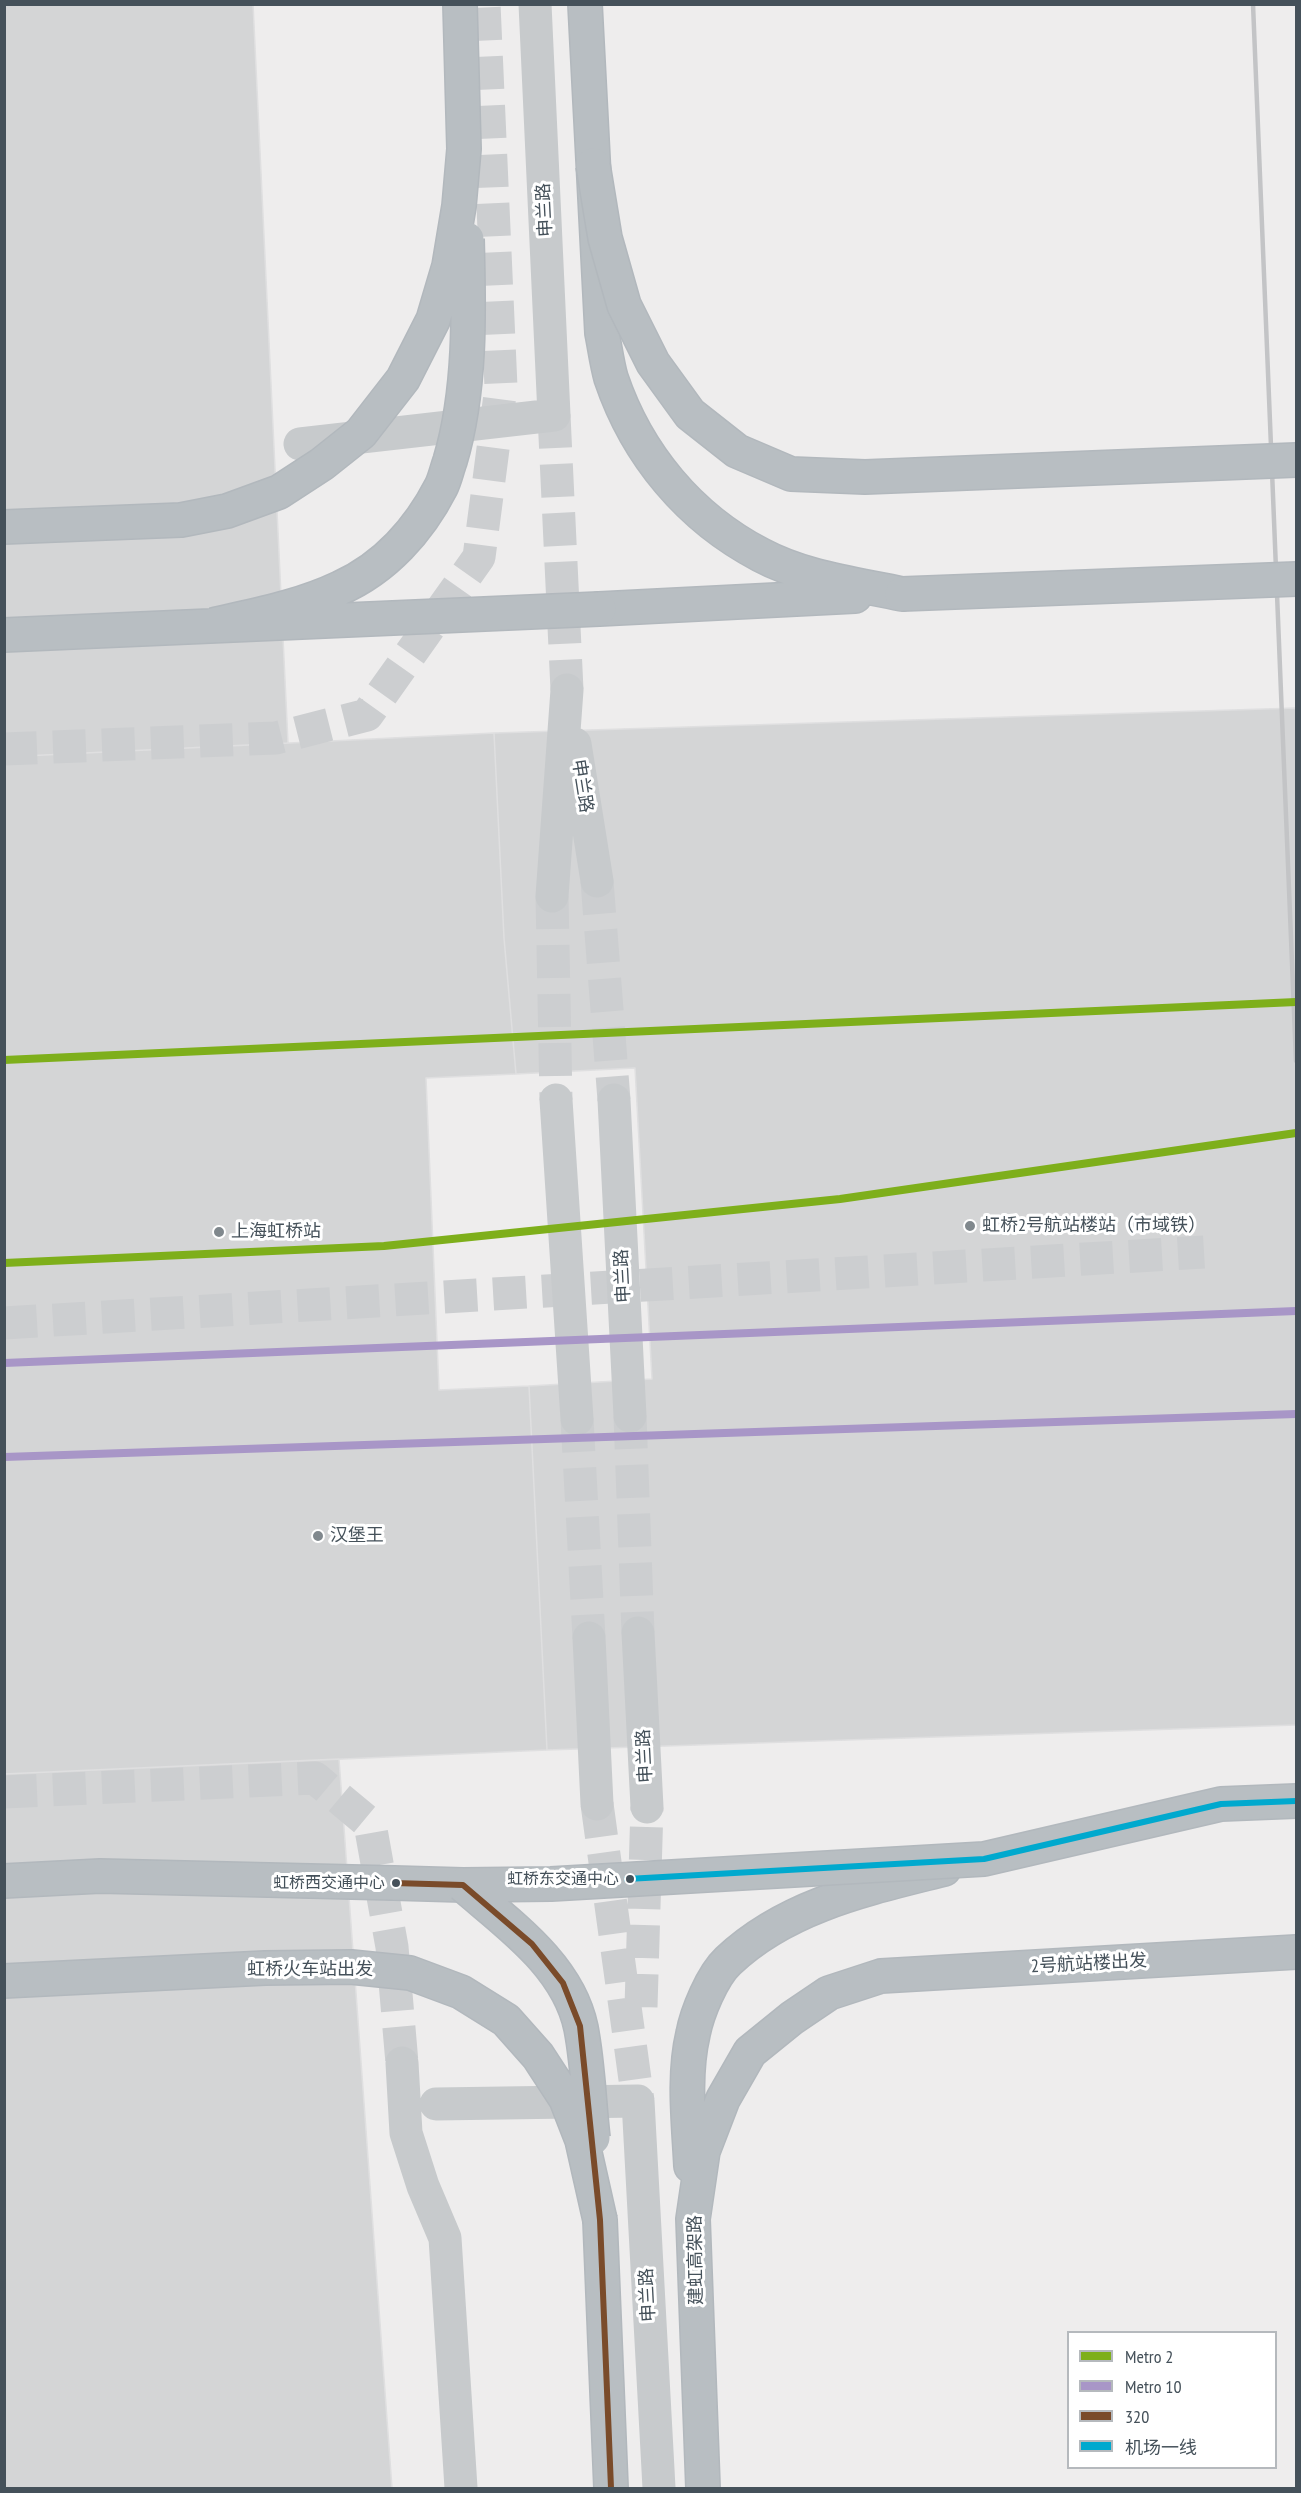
<!DOCTYPE html>
<meta charset="utf-8">
<style>
body{margin:0}
#map{position:relative;width:1301px;height:2493px;overflow:hidden;background:#eeeded;font-family:"PT Sans Narrow","Noto Sans SC",sans-serif}
canvas{display:block}
.frame{position:absolute;inset:0;border:6px solid #45515a;pointer-events:none}
.legend{position:absolute;left:1067px;top:2331px;width:210px;height:138px;box-sizing:border-box;background:#fff;border:2px solid #b5b9bd;margin:0;padding:8px 10px;list-style:none;font-size:18px;color:#45515a}
.legend li{display:flex;align-items:center;gap:12px;height:30px}
.legend b{width:30px;border:2px solid #b5b9bd}
</style>
<div id="map">
<canvas width="1301" height="2493"></canvas>
<div class="frame"></div>
<ul class="legend">
<li><b style="height:8px;background:#7eaf1b"></b>Metro 2</li>
<li><b style="height:8px;background:#a896c7"></b>Metro 10</li>
<li><b style="height:8px;background:#7a4b2a"></b>320</li>
<li><b style="height:8px;background:#00a9ce"></b>机场一线</li>
</ul>
</div>
<script>
const ctx = document.querySelector('canvas').getContext('2d');
ctx.lineJoin = 'round';
function fillPath(path, color) {
  ctx.fillStyle = color;
  ctx.fill(path, 'evenodd');
}
function stroke(path, color, width, dash) {
  ctx.strokeStyle = color;
  ctx.lineWidth = width;
  ctx.lineCap = dash ? 'butt' : 'round';
  ctx.setLineDash(dash || []);
  ctx.stroke(path);
}
function write(font, color, halo, rows, align = 'center') {
  ctx.font = font + ' "PT Sans Narrow","Noto Sans SC",sans-serif';
  ctx.lineWidth = 6;
  ctx.setLineDash([]);
  ctx.textBaseline = 'middle';
  ctx.strokeStyle = halo;
  ctx.fillStyle = color;
  for (const [text, x, y, turn = 0] of rows) {
    ctx.save();
    ctx.translate(x, y);
    ctx.rotate((+turn || 0) * Math.PI / 180);
    ctx.textAlign = isNaN(turn) ? turn : align;
    if (halo) ctx.strokeText(text, 0, 0);
    ctx.fillText(text, 0, 0);
    ctx.restore();
  }
}
const building = new Path2D(`
 M4,4h249l35,739 -284,14z
 M1296,708v1017l-749,25 -18,-364 123,-7 -17,-311 -119,6 -12,-136 -10,-205z
 M494,733l10,205 12,136 -90,4 13,312 90,-4 18,364 -543,24v-1017z
 M339,1759l53,729h-388v-714z`);
const minorTunnel = new Path2D(`
 M554,415l13,275
 M4,749l272,-11 91,-23 112,-158 22,-170 -17,-383
 M597,881l17,219
 M552,896l4,204
 M4,1323l1200,-71
 M630,1416l8,217
 M577,1419l12,219
 M4,1792l311,-14 55,46 22,123 10,116
 M597,1804l41,297
 M641,2007l6,-200`);
const minor = new Path2D(`
 M300,444l254,-29 -19,-411
 M575,744l22,137
 M552,896l15,-206
 M556,1100l21,319
 M614,1100l16,316
 M638,1633l9,174
 M589,1638l8,166
 M402,2063l4,70 17,53 22,52 16,250
 M436,2104l202,-3 21,387`);
const highway = new Path2D(`
 M585,4l17,329c3,15 5,31 9,45 26,77 79,140 150,177 43,23 94,29 141,39
 M599,609l256,-13
 M394,1883l69,2
 M691,2166c-2,-42 -8,-90 2,-132 4,-21 19,-58 35,-73 59,-56 141,-73 216,-92
 M600,2220l11,268
 M703,2488l-10,-269 10,-68 20,-52 27,-47 42,-34 37,-25 52,-17 415,-24`);
const rail = new Path2D(`
 M1253,4l43,1057`);
const highwayBridge = new Path2D(`
 M593,165l12,73 19,67 29,58 37,51 47,37 54,23 74,3 431,-17
 M4,527l177,-7 46,-9 52,-19 43,-28 39,-31 42,-54 30,-59 16,-54 10,-60 5,-57 -4,-145
 M902,594l394,-15
 M213,625c43,-10 87,-18 127,-37 45,-20 79,-58 101,-101 4,-8 6,-18 9,-26 21,-70 19,-150 17,-222
 M4,635l595,-26
 M4,1881l96,-5 294,7
 M463,1885l88,-1 433,-25 237,-55 75,-3
 M463,1885c45,39 105,80 118,143 7,36 8,74 12,110
 M4,1981l261,-13 86,-1 59,6 51,19 45,28 32,36 28,43 16,41 18,80`);
const bus1 = new Path2D(`
 M394,1883l69,2 69,59 31,39 17,43 20,194 11,268`);
const bus2 = new Path2D(`
 M627,1879l357,-20 237,-55 75,-3`);
const metro1 = new Path2D(`
 M4,1060l1292,-58
 M4,1263l380,-17 456,-47 456,-66`);
const metro2 = new Path2D(`
 M4,1363l1292,-52
 M4,1457l1292,-43`);
const markers = [
 [970,1226,6,"#80888d"],
 [219,1232,6,"#80888d"],
 [318,1536,6,"#80888d"],
 [630,1879,5,"#45515a"],
 [396,1883,5,"#45515a"]
];
const busNames = [
 ["虹桥东交通中心",619,1879],
 ["虹桥西交通中心",385,1883]
];
const streetNames = [
 ["申兰路",545,210,-93],
 ["申兰路",582,786,81],
 ["申兰路",623,1276,-93],
 ["申兰路",645,1756,-93],
 ["2号航站楼出发",1089,1964,-3],
 ["虹桥火车站出发",310,1970],
 ["建虹高架路",696,2260,-91],
 ["申兰路",648,2295,-93]
];
const poiNames = [
 ["虹桥2号航站楼站（市域铁）",982,1226],
 ["上海虹桥站",231,1232],
 ["汉堡王",330,1536]
];
fillPath(building, '#d4d5d6');
stroke(building, '#dfdfe0', 1.5);
stroke(minorTunnel, '#ccced0', 33, [33, 16]);
stroke(highway, '#b2b8bd', 36);
stroke(minor, '#c7cacc', 33);
stroke(highway, '#b8bec2', 33);
stroke(rail, '#c3c4c6', 4.5);
stroke(highwayBridge, '#b2b8bd', 36, []);
stroke(highwayBridge, '#b8bec2', 33);
stroke(bus1, '#7a4b2a', 6);
stroke(bus2, '#00a9ce', 6);
stroke(metro1, '#7eaf1b', 8);
stroke(metro2, '#a896c7', 8);
for (const [x, y, r, color] of markers) {
  const dot = new Path2D();
  dot.arc(x, y, r, 0, 2 * Math.PI);
  ctx.fillStyle = color;
  ctx.fill(dot);
  stroke(dot, '#fff', 2);
}
write('16px', '#45515a', '#fff', busNames, 'right');
write('18px', '#45515a', '#fff', streetNames);
write('18px', '#45515a', '#fff', poiNames, 'left');
</script>
